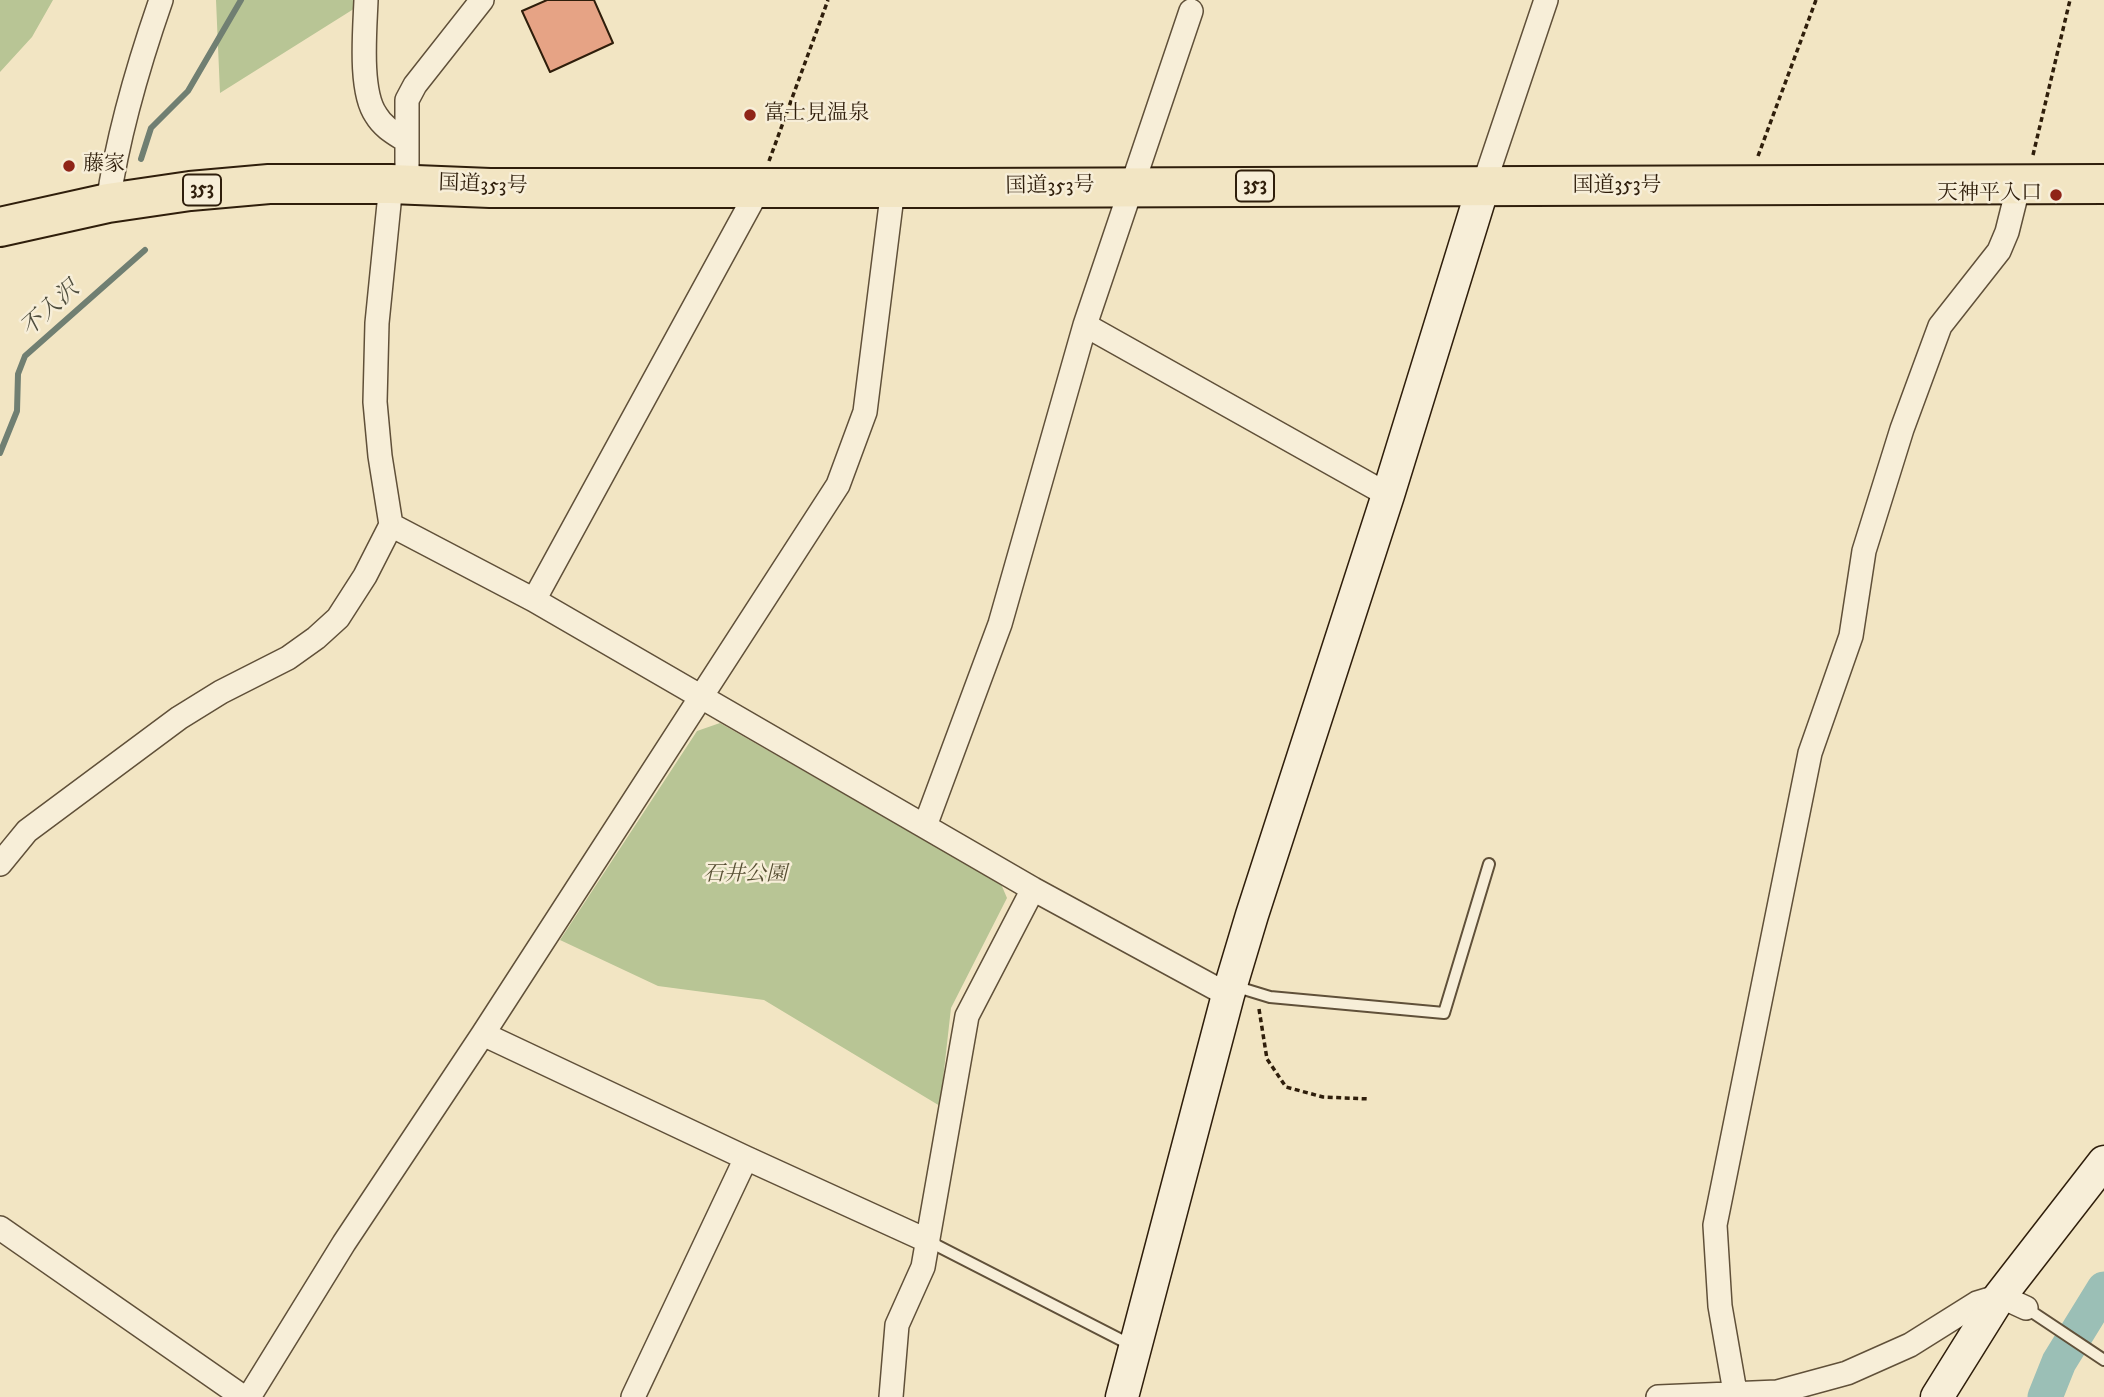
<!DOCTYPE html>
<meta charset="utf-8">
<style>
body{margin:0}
canvas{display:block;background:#f2e5c3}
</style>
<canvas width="2104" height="1397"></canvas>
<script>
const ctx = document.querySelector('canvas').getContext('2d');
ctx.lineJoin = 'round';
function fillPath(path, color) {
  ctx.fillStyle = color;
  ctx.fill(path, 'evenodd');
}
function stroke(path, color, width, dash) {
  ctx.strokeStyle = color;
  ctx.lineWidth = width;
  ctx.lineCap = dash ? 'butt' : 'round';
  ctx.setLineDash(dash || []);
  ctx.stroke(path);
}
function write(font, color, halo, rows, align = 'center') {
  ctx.font = font + ' "IM FELL DW Pica","Noto Serif JP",serif';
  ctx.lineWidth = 5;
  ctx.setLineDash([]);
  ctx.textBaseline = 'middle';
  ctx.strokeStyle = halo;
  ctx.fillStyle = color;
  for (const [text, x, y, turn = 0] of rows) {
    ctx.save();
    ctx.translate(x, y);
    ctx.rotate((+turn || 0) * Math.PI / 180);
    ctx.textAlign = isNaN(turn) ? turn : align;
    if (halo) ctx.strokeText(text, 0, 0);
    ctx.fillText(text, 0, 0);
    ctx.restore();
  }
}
const green = new Path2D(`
 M0,0h53l-21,37 -32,35z
 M216,0h152l-148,93z
 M720,723l281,161 6,14 -56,110 -11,98 -176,-106 -106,-14 -98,-46 137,-209z`);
const stream = new Path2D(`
 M141,159l10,-31 37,-37 53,-91
 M0,453l17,-42 1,-37 7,-18 120,-106`);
const river = new Path2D(`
 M2045,1397l14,-35 45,-73`);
const building = new Path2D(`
 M547,0h47l19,43 -63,29 -28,-61z`);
const path = new Path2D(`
 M2033,155l37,-155
 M1758,156l58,-156
 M769,161l59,-161
 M1259,1009l8,50 19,28 37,10 47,2`);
const lane = new Path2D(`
 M1234,986l36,11 174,16 45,-149
 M928,1241l203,104
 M2026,1308l78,52`);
const street = new Path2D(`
 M366,0c-1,29 -7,91 10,115 7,12 18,18 29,25
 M407,184v-84l8,-15 67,-85
 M1483,187l63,-187
 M108,203c10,-69 30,-137 53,-203
 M1085,325l303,170
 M391,525l143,75 499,289 195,106
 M534,600l218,-399 2,-13
 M925,826l75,-202 85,-299 106,-314
 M0,864l27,-33 152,-113 42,-26 67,-34 28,-20 22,-20 27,-42 26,-51 -11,-69 -5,-54 2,-79 14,-139
 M483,1034l263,124 182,83
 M0,1228l243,169
 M249,1397l95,-154 139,-209 355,-549 27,-73 28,-224
 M633,1397l113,-239
 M891,1397l6,-72 26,-58 44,-251 66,-127
 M1658,1397l119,-5 70,-19 63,-28 67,-42 23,-7 26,12
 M1733,1397l2,-5 -15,-86 -5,-81 95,-472 41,-117 13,-85 38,-122 38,-103 59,-75 8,-19 12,-48`);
const secondary = new Path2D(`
 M1122,1397l106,-402 24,-80 136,-420 95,-308
 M1937,1397l63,-101 104,-134`);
const highway = new Path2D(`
 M0,227l108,-24 82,-12 79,-7h122l99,4h469l1145,-4`);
const markers = [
 [750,115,7,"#8f2418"],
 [69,166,7,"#8f2418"],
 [2056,195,7,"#8f2418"]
];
const shields = [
 [1255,186,38],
 [202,190,38]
];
const shieldNames = [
 ["353",1255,186],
 ["353",202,190]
];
const poiNames = [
 ["富士見温泉",764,115],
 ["藤家",83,166],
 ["天神平入口",2042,195,"right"]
];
const streetNames = [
 ["国道353号",483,186,2],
 ["国道353号",1050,187,-1],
 ["国道353号",1617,187]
];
const parkNames = [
 ["石井公園",745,876]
];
const waterNames = [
 ["不入沢",51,310,-42]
];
fillPath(green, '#b8c595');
stroke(stream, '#707f72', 6);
stroke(river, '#9bbfb6', 35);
fillPath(building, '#e6a385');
stroke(building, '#2f1e0b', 2);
stroke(lane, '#605039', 14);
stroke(street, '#605039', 26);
stroke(secondary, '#2f1e0b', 35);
stroke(highway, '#2f1e0b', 42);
stroke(path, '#2f1e0b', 3.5, [5, 3.5]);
stroke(lane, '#f7eed8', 10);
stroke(street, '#f7eed8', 23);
stroke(secondary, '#f7eed8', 32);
stroke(highway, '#f2e5c3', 38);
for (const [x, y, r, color] of markers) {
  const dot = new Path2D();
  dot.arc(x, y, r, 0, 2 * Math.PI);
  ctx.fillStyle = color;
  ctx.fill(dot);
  stroke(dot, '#f7eed8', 2.5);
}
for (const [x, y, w] of shields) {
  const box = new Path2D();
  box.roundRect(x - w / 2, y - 15.5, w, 31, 5);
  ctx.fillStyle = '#f7eed8';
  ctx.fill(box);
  stroke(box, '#2f1e0b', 2);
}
write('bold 19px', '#2f1e0b', null, shieldNames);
write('21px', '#2f1e0b', '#f7eed8', poiNames, 'left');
write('21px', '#2f1e0b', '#f7eed8', streetNames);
write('italic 21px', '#585034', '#f7eed8', parkNames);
write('italic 23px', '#4f4e3e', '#f7eed8', waterNames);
</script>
